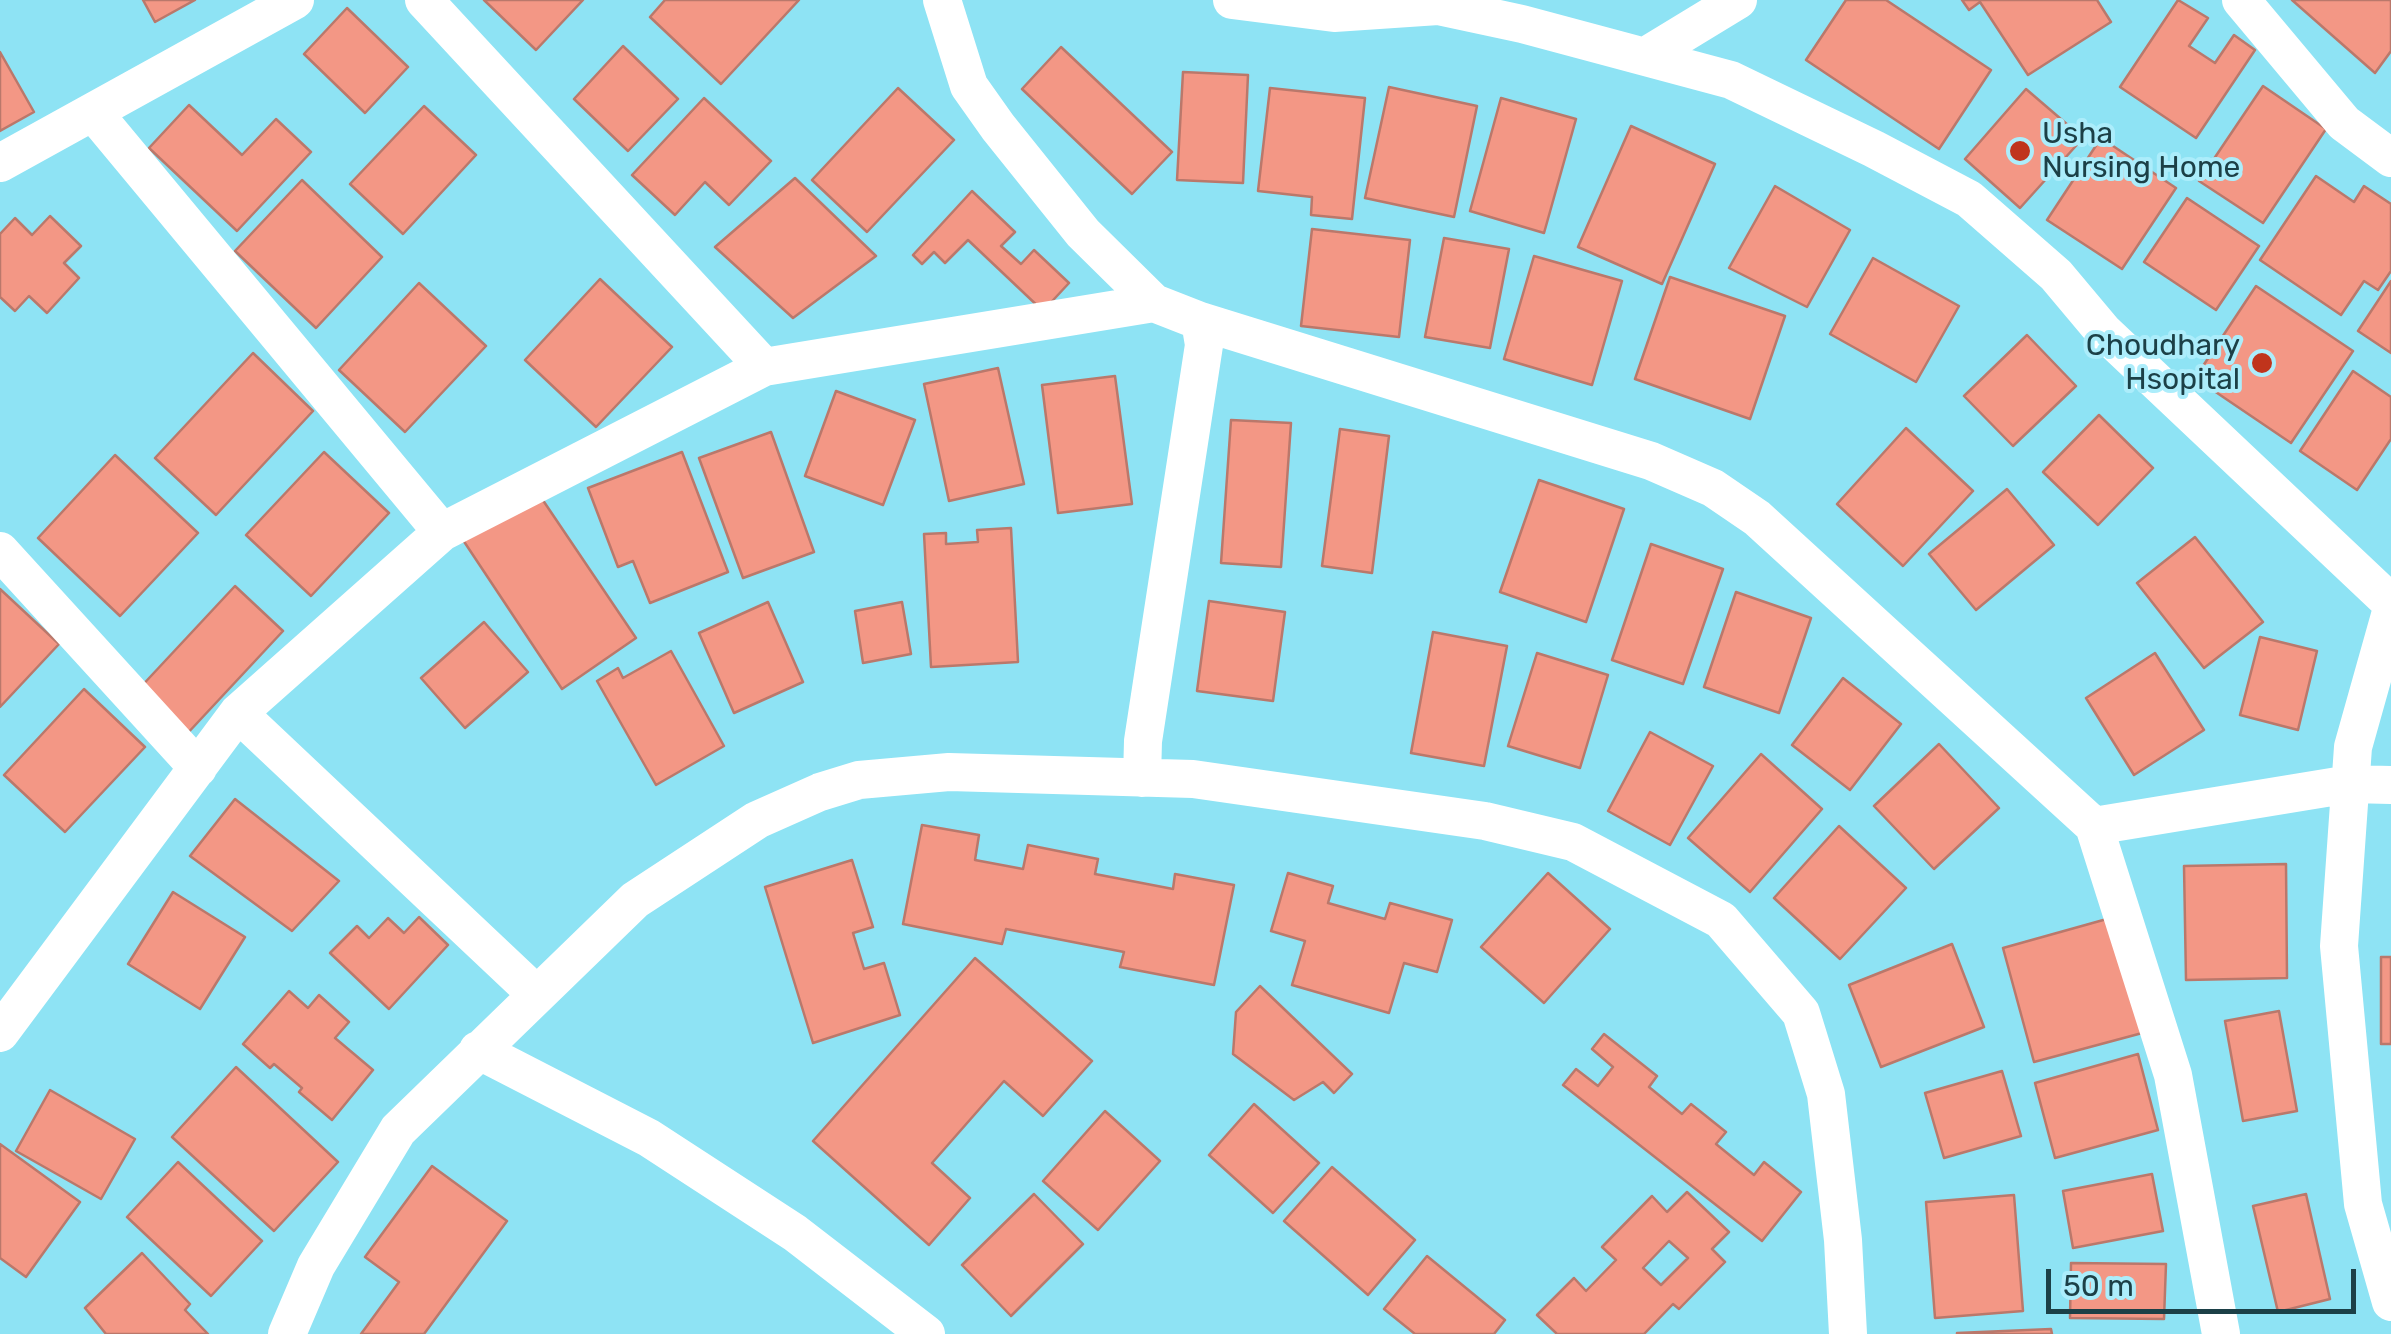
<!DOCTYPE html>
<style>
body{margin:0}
#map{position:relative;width:2391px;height:1334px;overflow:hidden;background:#8ee3f4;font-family:Rubik,sans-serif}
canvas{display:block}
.scale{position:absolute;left:2046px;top:1269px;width:310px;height:45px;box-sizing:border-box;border:5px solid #1c4047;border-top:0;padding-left:12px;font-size:30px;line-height:35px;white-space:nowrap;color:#1c4047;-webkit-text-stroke:8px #acedfb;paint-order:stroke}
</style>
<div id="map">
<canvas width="2391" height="1334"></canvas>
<div class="scale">50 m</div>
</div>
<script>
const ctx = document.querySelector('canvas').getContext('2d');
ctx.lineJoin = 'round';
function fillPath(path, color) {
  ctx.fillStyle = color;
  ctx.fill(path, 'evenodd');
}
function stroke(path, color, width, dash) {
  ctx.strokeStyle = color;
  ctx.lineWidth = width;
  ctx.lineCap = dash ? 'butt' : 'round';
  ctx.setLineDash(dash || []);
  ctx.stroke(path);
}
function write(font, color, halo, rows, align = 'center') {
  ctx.font = font + ' Rubik,sans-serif';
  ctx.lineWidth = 8;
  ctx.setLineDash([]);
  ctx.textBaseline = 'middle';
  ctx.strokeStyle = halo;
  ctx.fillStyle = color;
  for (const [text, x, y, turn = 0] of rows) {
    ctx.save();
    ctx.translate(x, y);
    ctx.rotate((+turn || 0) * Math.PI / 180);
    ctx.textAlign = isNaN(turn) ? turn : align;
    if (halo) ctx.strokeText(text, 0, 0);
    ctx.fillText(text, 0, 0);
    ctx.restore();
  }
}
const building = new Path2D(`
 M143,0h52l-40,22z
 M484,0h99l-47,50z
 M665,0h134l-78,84 -71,-67z
 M1846,0h40l105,70 -52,79 -133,-89z
 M1962,0h135l14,22 -83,53 -48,-73 -11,8z
 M2178,0l30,18 -19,28 26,17 19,-28 21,15 -59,88 -76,-51z
 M2292,0h99v51l-16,22z
 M347,8l61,59 -43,46 -61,-59z
 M623,46l55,53 -50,52 -54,-52z
 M1061,47l111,105 -40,42 -110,-105z
 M0,52l34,60 -34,19z
 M1183,72l65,3 -5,108 -66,-3z
 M2263,86l63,43 -63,94 -64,-42z
 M1389,87l88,19 -23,111 -89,-19z
 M898,88l56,52 -87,92 -55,-52z
 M1270,88l95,10 -13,121 -41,-4 1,-18 -54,-6z
 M2026,89l57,49 -63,70 -55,-49z
 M704,98l67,63 -42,44 -24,-23 -30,33 -43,-40z
 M1501,98l75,21 -32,114 -74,-22z
 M189,105l53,50 34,-36 35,33 -74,79 -88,-83z
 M424,106l52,49 -73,79 -53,-50z
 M1631,126l84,38 -53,120 -84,-37z
 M2101,138l75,50 -54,81 -75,-49z
 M2316,176l38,26 10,-16 27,18v67l-13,19 -14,-9 -23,34 -81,-55z
 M795,178l81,78 -83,62 -78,-71z
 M302,180l80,77 -66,71 -81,-77z
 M1775,186l75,44 -43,77 -78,-39z
 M972,191l43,41 -14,14 20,18 13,-14 35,33 -26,28 -75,-71 -23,23 -11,-11 -12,12 -9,-9z
 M2187,198l72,48 -43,64 -72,-48z
 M50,216l31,30 -17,17 15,15 -32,35 -18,-17 -14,15 -15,-14v-63l15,-16 17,17z
 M1312,229l98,11 -11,97 -98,-11z
 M1444,238l65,11 -19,99 -65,-11z
 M1534,256l88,25 -30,104 -88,-26z
 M1873,258l86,48 -43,76 -86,-48z
 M1670,277l115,39 -35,103 -115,-40z
 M600,279l72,68 -76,80 -71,-67z
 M2391,281v72l-33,-22z
 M419,283l67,63 -81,86 -66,-62z
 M2256,286l97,65 -62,92 -96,-65z
 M2027,335l49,51 -63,60 -49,-50z
 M253,353l60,58 -97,104 -61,-57z
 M998,368l26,116 -75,17 -25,-117z
 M2353,371l38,26v42l-34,51 -57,-39z
 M1115,376l17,128 -74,9 -16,-128z
 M836,391l79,29 -32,85 -78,-29z
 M2099,415l54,53 -55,57 -55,-53z
 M1231,420l60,3 -10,144 -60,-4z
 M1906,428l67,63 -70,75 -66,-62z
 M1340,429l49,7 -17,137 -50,-7z
 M771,432l43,120 -71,26 -44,-120z
 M324,452l65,61 -78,83 -65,-61z
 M682,452l46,120 -78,31 -17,-42 -15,6 -30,-79z
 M115,455l83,78 -78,83 -82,-78z
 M1539,480l85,29 -38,113 -86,-30z
 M534,487l102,151 -74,51 -101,-152z
 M2007,489l47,56 -78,65 -47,-56z
 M1011,528l7,134 -87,5 -7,-133 22,-1v11l32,-2 -1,-12z
 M2195,537l68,85 -59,46 -67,-85z
 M1651,544l72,25 -40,115 -71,-24z
 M235,586l48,45 -98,105 -48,-45z
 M0,589l59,55 -59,63z
 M1736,592l75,26 -32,95 -75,-26z
 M1209,601l76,11 -12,89 -76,-10z
 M768,602l35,80 -69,31 -35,-80z
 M902,602l9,52 -48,9 -8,-52z
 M484,622l44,50 -63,56 -44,-50z
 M1433,632l74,14 -23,120 -73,-13z
 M2260,637l57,14 -19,79 -58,-15z
 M671,651l53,95 -68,39 -59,-104 21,-13 5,10z
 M1537,653l71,22 -28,93 -72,-22z
 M2155,653l49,77 -70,45 -48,-77z
 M1843,678l58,46 -51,66 -58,-45z
 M84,689l61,58 -80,85 -61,-57z
 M1650,732l63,34 -43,79 -62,-34z
 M1939,744l60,64 -65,61 -60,-63z
 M1761,754l61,55 -72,83 -62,-54z
 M235,799l104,82 -47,50 -102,-75z
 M922,825l57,10 -4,25 48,9 5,-24 70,14 -3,15 78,15 2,-15 59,11 -20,100 -94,-18 4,-15 -118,-23 -4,15 -99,-20z
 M1839,826l67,62 -66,71 -66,-61z
 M852,860l21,67 -20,6 11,36 20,-6 16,52 -87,28 -48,-156z
 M2286,864l1,114 -101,2 -2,-114z
 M1288,873l45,13 -5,17 57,16 5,-16 62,17 -15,52 -33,-9 -15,50 -97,-28 13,-44 -34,-10z
 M1548,873l62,56 -66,74 -63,-56z
 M173,892l72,45 -45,72 -72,-45z
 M419,917l29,28 -59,64 -59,-56 27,-27 12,12 19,-20 16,15z
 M2114,917l32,115 -112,30 -31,-114z
 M1952,944l32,83 -103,40 -32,-82z
 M2381,957h10v87h-10z
 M975,958l117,103 -49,55 -39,-35 -72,82 38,35 -41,47 -116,-104z
 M1260,986l92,88 -18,19 -11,-11 -29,18 -61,-46 3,-42z
 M289,991l19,17 11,-13 30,27 -14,16 38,32 -41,50 -33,-28 3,-4 -28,-24 -4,4 -27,-24z
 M2279,1011l18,100 -54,10 -18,-100z
 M1604,1034l53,42 -8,11 33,27 9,-10 35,28 -10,12 38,31 10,-13 37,30 -39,49 -199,-156 13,-16 22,17 15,-19 -21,-18z
 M2138,1054l20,76 -103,28 -20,-75z
 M236,1067l102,95 -64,69 -102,-94z
 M2002,1071l19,65 -77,22 -19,-65z
 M50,1090l85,49 -34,60 -85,-48z
 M1254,1104l65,59 -46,50 -64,-58z
 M1105,1111l55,50 -62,69 -55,-49z
 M0,1144l80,58 -54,75 -26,-19z
 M178,1162l84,79 -51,55 -84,-79z
 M432,1166l75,55 -83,113h-63l38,-52 -34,-25z
 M1332,1167l83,73 -47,55 -84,-74z
 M2152,1174l11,57 -90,17 -10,-57z
 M1687,1192l42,40 -17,17 13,13 -46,47 -6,-5 -29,30h-87l-20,-19 37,-37 12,13 30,-31 -14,-13 50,-51 15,16zM1669,1241l19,17 -27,27 -18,-17z
 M1034,1194l49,50 -72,72 -49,-51z
 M2306,1194l24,105 -52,13 -25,-106z
 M2014,1195l9,116 -88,7 -9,-116z
 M142,1253l48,51 -5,6 23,24h-102l-21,-26z
 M1427,1256l78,64 -11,14h-79l-31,-25z
 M2071,1263l95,1 -2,55 -94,-1z
 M2051,1329l1,5h-95v-1z`);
const street = new Path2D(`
 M424,0l340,367
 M942,0l27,86 29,41 85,106 71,70 46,18 4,24 -61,396 -1,37
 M1232,0l102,13 104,-7 84,18 209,56 143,69 95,50 87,76 47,56 288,272
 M2241,0l103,123 47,35
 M1646,56l92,-56
 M93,112l349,420
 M0,163l295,-163
 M1200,321l451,140 62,27 44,30 337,308 256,-42 41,1
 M0,551l198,217
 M2391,612l-38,135 -14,199 24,258 28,98
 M238,713l298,281
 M2094,826l79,249 48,259
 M0,1033l238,-320 204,-181 322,-165 390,-64
 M478,1050l171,88 146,95 131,101
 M287,1334l29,-68 82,-136 237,-230 122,-80 63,-28 39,-12 90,-8 244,7 292,42 88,21 148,78 80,93 25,81 17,146 5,94`);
const markers = [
 [2020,151,12,"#c0341c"],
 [2262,363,12,"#c0341c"]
];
const poiNames = [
 ["Usha",2042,134],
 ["Nursing Home",2042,168],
 ["Choudhary",2240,346,"right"],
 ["Hsopital",2240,380,"right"]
];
fillPath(building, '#f39785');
stroke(building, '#ba786b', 2.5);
stroke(street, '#fff', 38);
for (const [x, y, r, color] of markers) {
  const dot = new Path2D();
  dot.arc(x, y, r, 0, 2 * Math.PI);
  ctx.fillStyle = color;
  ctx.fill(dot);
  stroke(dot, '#acedfb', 4);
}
write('30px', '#1c4047', '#acedfb', poiNames, 'left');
</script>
